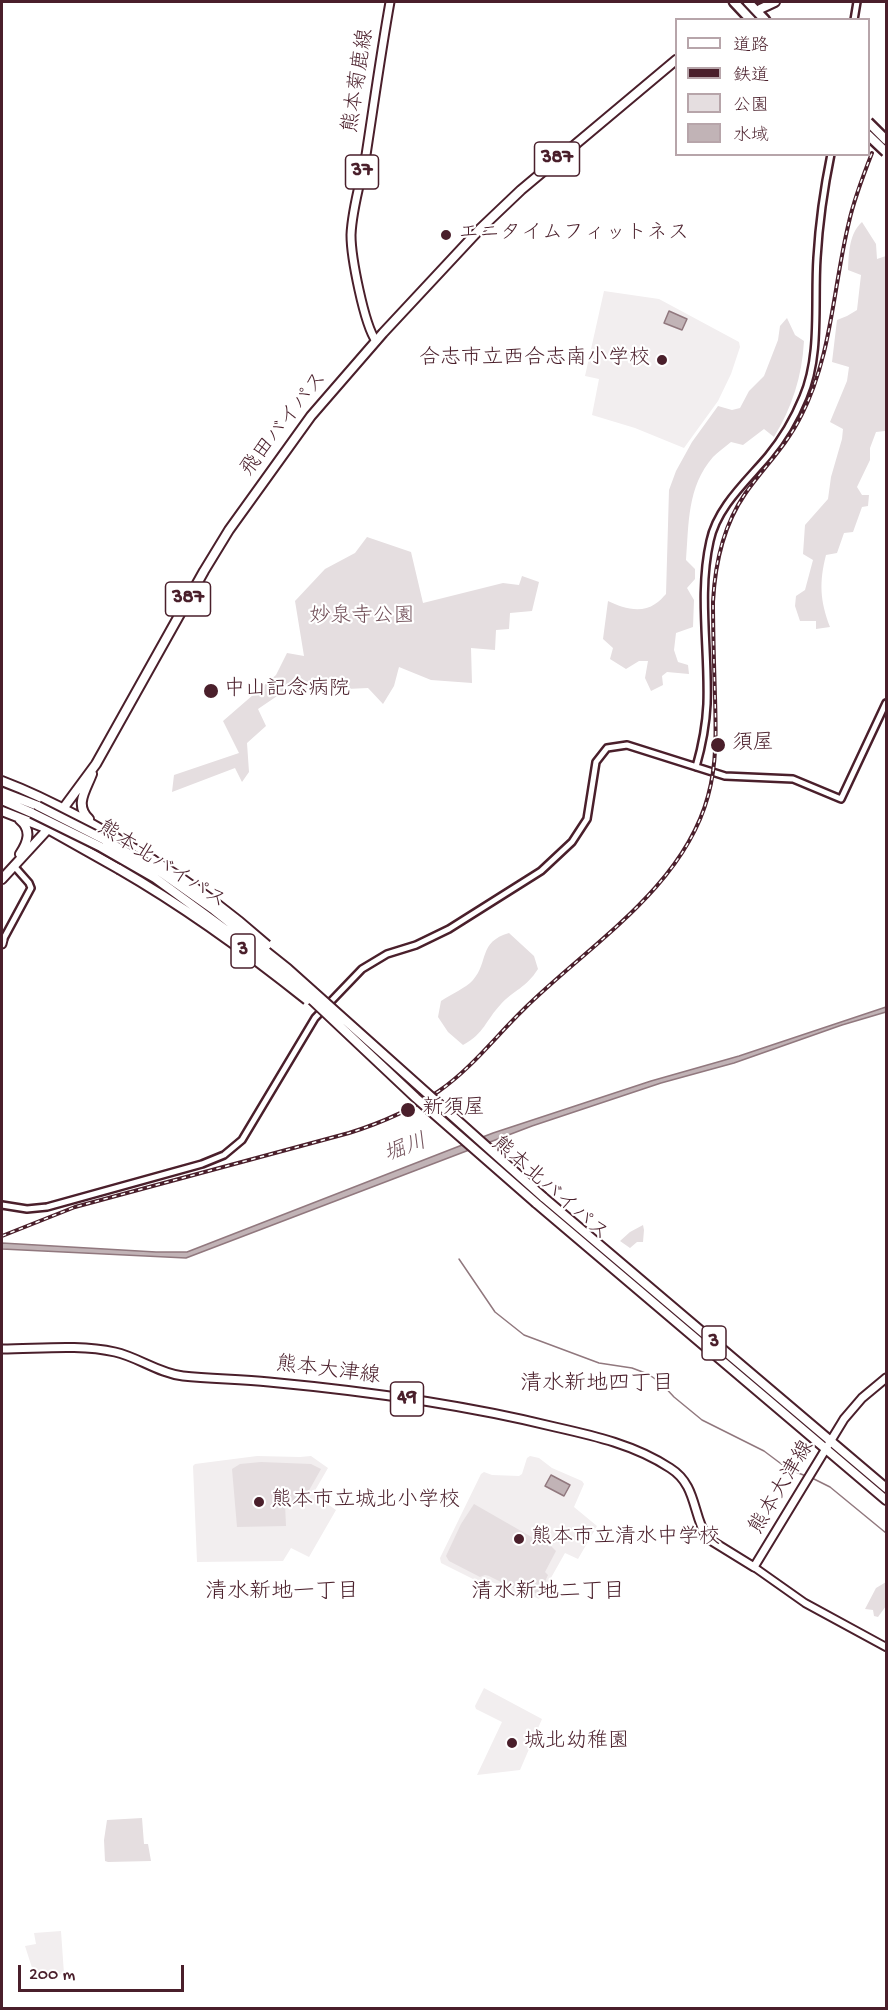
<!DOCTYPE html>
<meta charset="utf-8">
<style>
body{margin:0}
#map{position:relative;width:888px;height:2010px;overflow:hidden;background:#fff;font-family:"Gochi Hand","Klee One",sans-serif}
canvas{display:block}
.frame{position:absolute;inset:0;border:3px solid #4a1f2b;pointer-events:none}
.legend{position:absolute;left:675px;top:18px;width:195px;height:138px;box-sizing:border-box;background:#fff;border:2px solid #b7a5aa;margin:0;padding:8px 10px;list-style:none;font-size:18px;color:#4a1f2b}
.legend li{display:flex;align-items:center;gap:12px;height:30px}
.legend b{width:30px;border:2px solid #b7a5aa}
.scale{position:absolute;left:18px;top:1965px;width:166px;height:27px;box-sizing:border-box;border:3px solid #4a1f2b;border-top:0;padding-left:8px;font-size:18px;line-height:21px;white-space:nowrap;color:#4a1f2b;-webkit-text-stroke:4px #fff;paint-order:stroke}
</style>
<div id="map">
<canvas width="888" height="2010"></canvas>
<div class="frame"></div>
<ul class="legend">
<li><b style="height:8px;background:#fff"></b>道路</li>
<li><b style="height:8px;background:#4a1f2b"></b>鉄道</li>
<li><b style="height:16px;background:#e5dee0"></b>公園</li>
<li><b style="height:16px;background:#c1b3b6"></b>水域</li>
</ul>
<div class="scale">200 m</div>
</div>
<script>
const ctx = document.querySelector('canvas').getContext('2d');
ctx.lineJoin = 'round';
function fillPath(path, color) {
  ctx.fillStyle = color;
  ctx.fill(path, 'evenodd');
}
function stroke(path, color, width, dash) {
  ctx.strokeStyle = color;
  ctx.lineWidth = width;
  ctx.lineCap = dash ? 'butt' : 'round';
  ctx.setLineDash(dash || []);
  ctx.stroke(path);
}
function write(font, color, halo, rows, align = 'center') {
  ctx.font = font + ' "Gochi Hand","Klee One",sans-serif';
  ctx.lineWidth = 4.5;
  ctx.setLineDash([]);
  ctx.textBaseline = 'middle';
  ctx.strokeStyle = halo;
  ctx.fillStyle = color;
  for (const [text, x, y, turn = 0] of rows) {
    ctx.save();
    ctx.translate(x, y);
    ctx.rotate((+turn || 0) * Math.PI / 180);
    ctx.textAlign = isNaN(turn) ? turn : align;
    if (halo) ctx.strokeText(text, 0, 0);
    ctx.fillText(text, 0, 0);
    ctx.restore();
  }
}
const built = new Path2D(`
 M604,291l55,8 80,43 1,5 -9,27 -13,27 -34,47 -49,-20 -43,-13 7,-36 -14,-3z
 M257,1456l43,1 11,-1 17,12 -15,26 23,16 -27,47 -18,-9 -8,13 -86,1 -4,-96 2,-2z
 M530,1456l9,2 13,10 30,13 2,3 -10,23 23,19 -19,33 -13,-6 -26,46 -11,-5 -5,3 -35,-17 -9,2 -38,-19 -1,-5 41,-84 3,-2 8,3 27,1 3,-2 5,-16z
 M484,1688l58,31 -22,51 -43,5 25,-53 -26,-13 -1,-3z
 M61,1931l3,43 -29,3 -10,-31 11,-2 -2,-11z`);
const green = new Path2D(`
 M862,222l14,22 1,15 9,-3v172l-1,3 -9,1 -6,16v12l-13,27 5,8h7l-1,11 -6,1 -9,25 -9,1 -7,20 -11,2c-7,27 -6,46 4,72l-14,2v-8h-16l-5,-15 1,-10 9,-6 8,-30 -10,-6 2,-29 23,-26 3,-22 11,-38 1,-10 -13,-7 17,-41 2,-14 -17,-5 5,-42 10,-4 10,-6 4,-35 -13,-5c1,-18 1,-36 14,-48z
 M787,318l8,17 9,6c-2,36 -12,66 -30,96l-10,-8 -21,16 -12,-3c-6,5 -13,10 -18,15 -26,30 -24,66 -27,103l9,9v10l-8,9 7,12 -1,27 -17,6 -2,17 4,12 10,3 1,9 -22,-2 -5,4 1,9 -12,6 -6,-13 3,-17h-9l-13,8 -16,-10 3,-11 -10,-9 5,-38c14,7 33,13 47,3 4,-2 8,-7 11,-10l3,-104 7,-19 16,-29 26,-36 14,4 8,-2 9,-17 15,-15 14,-36 2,-14z
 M367,537l44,15 12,51 80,-20 16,2 3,-9 17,6 -7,29 -22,2 -1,16 -13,1 -1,20 -24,-2 1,35 -41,-3 -32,-13 -5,19 -11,18 -15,-16 -85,4 -25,17 8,17 -19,17 2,29 -7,10 -7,-14 -63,24 2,-17 65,-22 -16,-32 53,-46 11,-22 17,3 -9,-55 30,-32 30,-16z
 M509,933l25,23 4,13c-12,19 -24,21 -37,35 -16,17 -16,29 -38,41l-15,-13 -10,-15 3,-16c10,-7 25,-13 32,-21 16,-18 5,-38 36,-47z
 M643,1225l1,5 -1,12h-6l-7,6 -10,-7 10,-9z
 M261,1462l50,2 10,5 -19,34 -17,1 1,22 -49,1 -5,-58 8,-5z
 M474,1504l68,39 9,3 5,5 -11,21 3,3 -9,19 -11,-3 -3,3 -36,-18 -4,-1 -5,2 -31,-16 -3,-5 15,-32z
 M886,1582v24l-8,11 -4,-1 -1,-6 -8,-1 11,-21z
 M142,1818l2,26h4l3,17 -43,1 -3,-1 -1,-21 3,-20z`);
const water = new Path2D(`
 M669,311l18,8 -5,11 -18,-7z
 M886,1007v5l-44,13 -108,38 -73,20 -129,43 -346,132 -184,-9v-6l154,9h31l306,-119 158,-52 88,-25z
 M551,1475l19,10 -6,11 -19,-10z`);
const stream = new Path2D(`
 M459,1259l36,53 29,23 75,28 33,5 16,6 13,9 13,14 28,23 62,31 24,18 18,7
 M810,1477l20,10 56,46`);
const trunkTunnel = new Path2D(`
 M741,20l19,-11`);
const tertiary = new Path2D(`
 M854,20l3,-18
 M696,767c6,-21 10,-41 11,-63 2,-54 -9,-110 3,-163 7,-34 37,-60 58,-85 15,-18 26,-37 35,-59 18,-42 11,-94 14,-139 2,-34 7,-70 14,-104
 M3,940l28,-52 -2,-5 -15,-17
 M2,1205l25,4 20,-2 155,-43 22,-9 18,-15 73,-122 47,-49 25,-15 29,-9 33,-16 92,-58 31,-29 15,-23 9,-57 11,-14 20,-3 98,31 68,3 48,20 45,-96`);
const secondary = new Path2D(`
 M754,1567l51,36 81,44`);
const primary = new Path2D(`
 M376,341c-12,-17 -25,-84 -25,-106 1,-27 10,-54 15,-80 8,-52 15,-103 24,-153
 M2,940h1l-1,4
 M2,1349c36,0 77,-5 113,3 23,5 43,21 68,24 28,3 57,3 86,6 96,9 193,22 286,45 40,9 80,18 115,41 27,17 22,45 37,70l47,29 90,-148 18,-21 24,-20`);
const trunk = new Path2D(`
 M760,9l15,-7
 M2,781c53,20 103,50 151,79
 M2,792l36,14
 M2,800l30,13
 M2,811l46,18 71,40
 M89,819c-15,-14 -3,-29 3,-45
 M20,854c8,-12 12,-24 0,-34
 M2,879l46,-50 48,-65 108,-193 25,-41 82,-114 72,-83 97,-104 41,-39 155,-130
 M543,1197l343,291
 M536,1203l350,297`);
const motorway = new Path2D(`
 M734,2l17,18
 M748,2l17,18`);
const rail = new Path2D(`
 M2,1236l73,-29 274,-74c32,-10 62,-23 90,-42 32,-22 57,-55 85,-82 65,-64 159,-121 184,-213 9,-32 8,-66 7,-99 -1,-32 -2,-64 -2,-95 2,-39 10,-76 32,-108 18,-26 42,-49 56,-78 31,-60 32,-129 48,-194 5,-23 14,-46 23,-69`);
const trunkBridge = new Path2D(`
 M38,806l67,34 54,31 55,39 74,59 255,228
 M32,813l69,34 54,31 97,71 42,34 122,115 120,105
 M153,860c41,25 79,54 114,85
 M119,869c66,38 128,83 188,131`);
const motorwayBridge = new Path2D(`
 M868,122l18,18
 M868,135l18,17`);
const markers = [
 [446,235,6,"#4a1f2b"],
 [662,360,6,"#4a1f2b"],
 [211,691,8,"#4a1f2b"],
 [718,745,8,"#4a1f2b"],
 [408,1110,8,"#4a1f2b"],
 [259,1502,6,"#4a1f2b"],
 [519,1539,6,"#4a1f2b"],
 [512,1743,6,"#4a1f2b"]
];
const shields = [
 [557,159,45],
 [362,172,33],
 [188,599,45],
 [243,951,24],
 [714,1343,24],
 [407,1399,33]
];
const shieldNames = [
 ["387",557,159],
 ["37",362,172],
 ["387",188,599],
 ["3",243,951],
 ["3",714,1343],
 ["49",407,1399]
];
const streetNames = [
 ["熊本菊鹿線",360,81,-81],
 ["飛田バイパス",285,425,-52],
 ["熊本北バイパス",161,866,32],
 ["熊本北バイパス",549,1190,41],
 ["熊本大津線",328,1372,7],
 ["熊本大津線",783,1488,-59]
];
const poiNames = [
 ["エニタイムフィットネス",458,235],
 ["合志市立西合志南小学校",650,360,"right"],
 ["中山記念病院",224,691],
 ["須屋",732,745],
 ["新須屋",422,1110],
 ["熊本市立城北小学校",271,1502],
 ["熊本市立清水中学校",531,1539],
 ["城北幼稚園",524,1743]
];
const parkNames = [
 ["妙泉寺公園",362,618]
];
const waterNames = [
 ["堀川",406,1150,-21]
];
const neighbourhoodNames = [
 ["清水新地四丁目",597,1386],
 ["清水新地一丁目",282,1594],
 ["清水新地二丁目",548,1594]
];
fillPath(built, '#f2eeef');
fillPath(green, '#e5dee0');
fillPath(water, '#c1b3b6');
stroke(water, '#91787e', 1.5);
stroke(stream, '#91787e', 1.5);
stroke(trunkTunnel, '#dbd2d5', 8, [8, 4]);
stroke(tertiary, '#4a1f2b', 10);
stroke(secondary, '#4a1f2b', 10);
stroke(primary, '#4a1f2b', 11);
stroke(trunk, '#4a1f2b', 12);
stroke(motorway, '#4a1f2b', 13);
stroke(tertiary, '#fff', 5);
stroke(secondary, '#fff', 6);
stroke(primary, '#fff', 7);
stroke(trunk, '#fff', 8);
stroke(motorway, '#fff', 8);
stroke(rail, '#4a1f2b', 4);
stroke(rail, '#fff', 1.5, [4.5]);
stroke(trunkBridge, '#4a1f2b', 12, []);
stroke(motorwayBridge, '#4a1f2b', 13, []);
stroke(trunkBridge, '#fff', 8);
stroke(motorwayBridge, '#fff', 8);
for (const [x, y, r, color] of markers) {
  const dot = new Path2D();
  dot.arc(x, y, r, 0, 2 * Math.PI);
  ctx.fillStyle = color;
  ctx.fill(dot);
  stroke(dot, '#fff', 2);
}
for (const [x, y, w] of shields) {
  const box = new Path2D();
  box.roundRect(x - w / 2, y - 17, w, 34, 4.5);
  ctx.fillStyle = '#fff';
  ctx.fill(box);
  stroke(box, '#4a1f2b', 1.5);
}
write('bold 20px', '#4a1f2b', null, shieldNames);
write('21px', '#4a1f2b', '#fff', streetNames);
write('21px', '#4a1f2b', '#fff', poiNames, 'left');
write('21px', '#714f58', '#fff', parkNames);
write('italic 22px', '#74535c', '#fff', waterNames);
write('22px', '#4a1f2b', '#fff', neighbourhoodNames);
</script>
